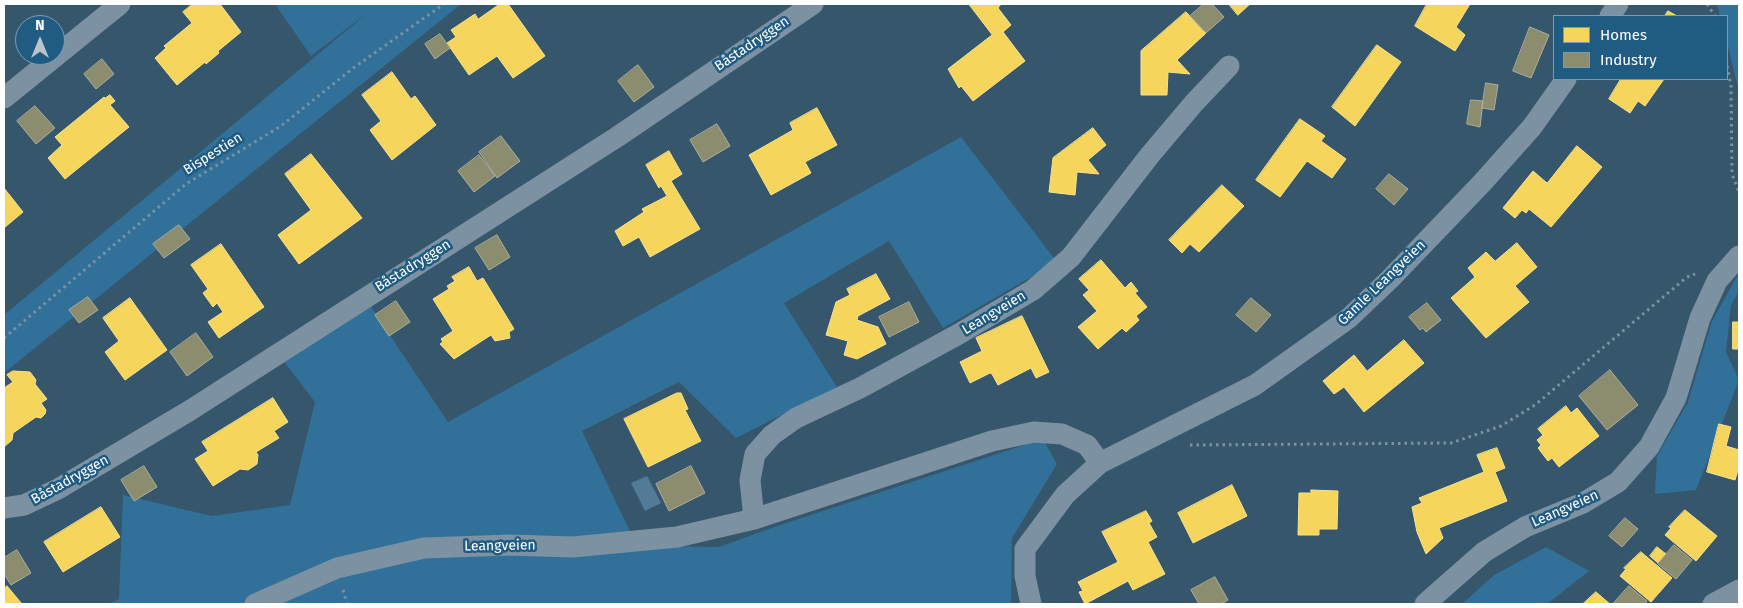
<!DOCTYPE html>
<meta charset="utf-8">
<style>
body{margin:0}
#map{position:relative;width:1743px;height:608px;overflow:hidden;background:#36566c;font-family:"Fira Sans",sans-serif}
canvas{display:block}
.frame{position:absolute;inset:0;border:5px solid #fff;pointer-events:none}
.legend{position:absolute;left:1553px;top:15px;width:175px;height:65px;box-sizing:border-box;background:#205b82;border:1px solid #799db4;margin:0;padding:6px 9px;list-style:none;font-size:15px;color:#fff}
.legend li{display:flex;align-items:center;gap:10px;height:25px}
.legend b{width:25px;border:1px solid #799db4}
.north{position:absolute;left:15px;top:15px;width:50px;height:50px;box-sizing:border-box;background:#205b82;border:1px solid #799db4;border-radius:50%;rotate:0deg;font-size:14px;font-weight:700;line-height:20px;text-align:center;color:#fff}
.north::after{content:'';display:block;margin:auto;width:18px;height:22px;background:#b9c4cc;clip-path:polygon(50% 0,100% 100%,50% 72%,0 100%)}
</style>
<div id="map">
<canvas width="1743" height="608"></canvas>
<div class="frame"></div>
<ul class="legend">
<li><b style="height:14px;background:#f6d55c"></b>Homes</li>
<li><b style="height:14px;background:#8c8c6e"></b>Industry</li>
</ul>
<div class="north">N</div>
</div>
<script>
const ctx = document.querySelector('canvas').getContext('2d');
ctx.lineJoin = 'round';
function fillPath(path, color) {
  ctx.fillStyle = color;
  ctx.fill(path, 'evenodd');
}
function stroke(path, color, width, dash) {
  ctx.strokeStyle = color;
  ctx.lineWidth = width;
  ctx.lineCap = dash ? 'butt' : 'round';
  ctx.setLineDash(dash || []);
  ctx.stroke(path);
}
function write(font, color, halo, rows, align = 'center') {
  ctx.font = font + ' "Fira Sans",sans-serif';
  ctx.lineWidth = 5;
  ctx.setLineDash([]);
  ctx.textBaseline = 'middle';
  ctx.strokeStyle = halo;
  ctx.fillStyle = color;
  for (const [text, x, y, turn = 0] of rows) {
    ctx.save();
    ctx.translate(x, y);
    ctx.rotate((+turn || 0) * Math.PI / 180);
    ctx.textAlign = isNaN(turn) ? turn : align;
    if (halo) ctx.strokeText(text, 0, 0);
    ctx.fillText(text, 0, 0);
    ctx.restore();
  }
}
const green = new Path2D(`
 M275,4h186l-457,369v-58l366,-304 -59,45z
 M1717,4h22v88l-12,-50v-26h-7z
 M961,137l96,125 -114,66 -54,-87 -105,62 53,84 -101,51 -57,-56 -97,49 55,115 82,1 61,-22 263,-86 14,25 -45,74 -1,66h-902l10,-5 4,-104 89,21 78,-11 25,-103 -33,-43 85,-58 81,121z
 M1739,273v18l-8,14 -5,47 13,28 -43,110 -41,4 2,-38 31,-54 24,-81z
 M1546,547l43,24 -42,33h-85l32,-29z`);
const water = new Path2D(`
 M647,476l14,27 -16,8 -14,-28z`);
const homes = new Path2D(`
 M193,4h27l21,28 -23,19 1,2 -13,11 -1,-2 -28,23 -22,-27 11,-10 -2,-2 28,-23 -9,-11z
 M500,4h8l37,52 -32,22 -16,-22 -28,19 -22,-32 9,-6 -5,-7 24,-16 3,5z
 M969,4h32l-3,4 13,17 -8,7 22,29 -52,40 -12,-15 -2,2 -11,-19 44,-34z
 M1229,4h21l-12,11z
 M1427,4h43l-14,23 9,8 -10,16 -40,-25z
 M1668,11l9,5h-12z
 M1186,12l20,21 -29,27 13,14 -22,-2 -1,23h-26v-44z
 M1377,45l24,17 -46,64 -23,-19z
 M392,72l19,27 4,-3 21,29 -44,35 -22,-30 11,-9 -19,-26z
 M1621,79h43l-19,27 -7,-5 -8,12 -21,-14z
 M110,95l5,6 -5,4 19,22 -64,52 -17,-21 14,-13 -7,-8 49,-40 1,1z
 M817,108l20,37 -32,17 6,11 -40,22 -22,-40 44,-25 -3,-7z
 M1300,119l25,17 -4,5 25,18 -14,19 -25,-17 -27,36 -24,-17z
 M1093,128l13,17 -18,15 11,14 -22,-2 -2,23 -26,-3 4,-34z
 M1577,146l25,21 -51,60 -22,-18 -3,4 -4,-3 -7,8 -12,-10 30,-37 14,12z
 M669,151l13,23 -11,7 29,48 -50,28 -11,-20 -16,9 -8,-15 29,-19 -2,-3 25,-13 -6,-10 -2,2 -13,-23z
 M311,154l51,64 -63,46 -21,-29 33,-25 -26,-36z
 M1222,185l22,21 -45,46 -9,-8 -8,9 -13,-13z
 M4,188l19,24 -19,16z
 M1517,243l20,24 -22,19 14,16 -43,36 -35,-40 24,-21 -7,-9 18,-16 9,9z
 M221,244l43,63 -45,31 -11,-16 15,-10 -6,-9 -4,4 -10,-14 5,-4 -17,-24z
 M1101,260l24,28 6,-6 7,9 -3,2 12,14 -11,9 3,4 -13,12 -4,-4 -24,21 -20,-22 19,-16 -14,-16 6,-5 -10,-11z
 M469,267l8,14 6,-3 31,51 -5,3 1,6 -15,3 -4,-6 -37,24 -14,-15 3,-2 -2,-3 12,-8 -20,-32 16,-10 -2,-3 8,-5 -3,-4z
 M876,274l14,25 -32,17 -1,4 21,7 8,17 -29,15 -13,-4 4,-14 -22,-6 10,-33 14,-7 -3,-6z
 M130,298l37,52 -42,30 -20,-28 14,-11 -16,-23z
 M1022,316l27,56 -13,6 -5,-10 -33,17 -6,-11 -2,-1 -20,10 -10,-21 22,-11 -6,-13z
 M1733,322h6v27h-6z
 M1404,340l20,23 -60,49 -20,-25 -10,7 -11,-13 31,-26 13,16z
 M13,371l17,1 6,8 -1,4 12,15 -6,4 5,7 -1,4 -4,4 -5,-1 -23,16 -1,7 -8,7v-59l9,-6 -6,-7z
 M677,393h4l7,16 -3,1 16,31 -53,26 -24,-48z
 M273,398l15,24 -14,9 5,7 -23,14 2,3 -1,9 -9,6 -8,-1 -27,17 -18,-27 13,-8 -6,-9z
 M1566,406l5,7 6,-5 22,28 -40,31 -7,-9 -4,3 -10,-13 3,-3 -4,-5 6,-5 -5,-6z
 M1719,424l12,3 -5,19 13,4v17l-4,13 -28,-8z
 M1497,448l8,20 -10,4 12,29 -68,27 4,10 -17,16 -9,-22 -5,-25 10,-4 -3,-5 65,-26 -7,-17z
 M1232,485l15,31 -54,27 -15,-30z
 M1311,490l27,1 -1,38h-18v6h-21l1,-42h12z
 M101,507l19,30 -57,35 -19,-30z
 M1685,510l32,26 -21,25 -31,-26 6,-7 -2,-1z
 M1146,511l6,10 -3,2 8,14 -9,5 17,32 -32,16 -5,-9 -43,23 -6,-12 4,-1 -5,-9 40,-20 -16,-30z
 M1657,547l9,7 -8,9 -8,-7z
 M1641,552l31,26 -21,24 -31,-26 6,-7 -2,-1z
 M7,586l15,18h-18v-15z
 M1596,592l14,12h-27z`);
const industry = new Path2D(`
 M1204,4h8l12,13 -18,16 -16,-17z
 M1530,27l19,8 -18,43 -18,-7z
 M440,34l10,14 -15,11 -10,-15z
 M102,59l12,15 -18,15 -12,-15z
 M638,65l16,22 -20,15 -16,-21z
 M1486,83l12,2 -4,25 -12,-2z
 M1471,100l12,1 -3,26 -13,-3z
 M35,106l20,22 -19,16 -19,-23z
 M717,124l13,22 -27,16 -13,-22z
 M501,136l19,25 -23,17 -18,-26z
 M479,155l16,21 -21,16 -16,-21z
 M1389,174l19,15 -14,16 -18,-16z
 M179,225l11,14 -26,19 -11,-14z
 M497,235l13,22 -21,13 -14,-22z
 M88,297l10,13 -19,13 -10,-13z
 M1251,298l20,17 -15,17 -20,-17z
 M396,301l14,21 -21,14 -14,-21z
 M909,302l10,20 -30,15 -10,-20z
 M1427,303l14,17 -15,12 -3,-4 -3,2 -11,-13z
 M196,333l17,24 -26,19 -17,-24z
 M1610,370l28,35 -31,25 -28,-34z
 M144,466l13,21 -23,14 -13,-21z
 M691,466l14,27 -36,18 -13,-27z
 M1625,518l13,11 -16,18 -13,-11z
 M1674,545l18,15 -16,19 -18,-15z
 M17,550l14,23 -20,12 -7,-11v-16z
 M1215,577l13,23 -7,4h-22l-8,-14z
 M1629,586l18,15 -2,3h-32z`);
const path = new Path2D(`
 M1707,4l8,12
 M1727,66l4,19 1,89 7,18
 M4,338l182,-154 95,-58 71,-57 92,-65
 M1190,445l261,-2 50,-17 34,-21 152,-128 8,-3
 M343,590l4,14`);
const minor = new Path2D(`
 M1610,16l8,-12
 M4,98l116,-94
 M4,508l20,-3 34,-16 131,-78 428,-274 196,-133
 M754,519l-4,-39 5,-26 17,-19 24,-17 64,-30 97,-53 76,-45 38,-33 79,-102 44,-52 35,-37
 M255,604l82,-36 87,-20 86,-3 63,2 104,-10 77,-18 238,-78 42,-9 28,2 25,11 13,18
 M1031,604l-6,-28v-27l40,-54 35,-32 155,-78 94,-67 41,-39 92,-96 50,-56 34,-48
 M1425,604l59,-52 41,-25 58,-24 35,-21 31,-35 27,-49 24,-80 17,-37 22,-25
 M1713,604l26,-14`);
const streetNames = [
 ["Båstadryggen",752,44,-34],
 ["Bispestien",213,154,-32],
 ["Båstadryggen",413,266,-32],
 ["Gamle Leangveien",1382,283,-44],
 ["Leangveien",994,313,-31],
 ["Båstadryggen",70,480,-29],
 ["Leangveien",1565,509,-24],
 ["Leangveien",500,546,-1]
];
fillPath(green, '#317098');
fillPath(water, '#517b96');
fillPath(homes, '#f6d55c');
stroke(homes, '#f9e28d', 1);
fillPath(industry, '#8c8c6e');
stroke(industry, '#aeae9a', 1);
stroke(path, '#7c92a2', 3, [2.5, 4]);
stroke(minor, '#7c92a2', 21);
write('14px', '#fff', '#205b82', streetNames);
</script>
